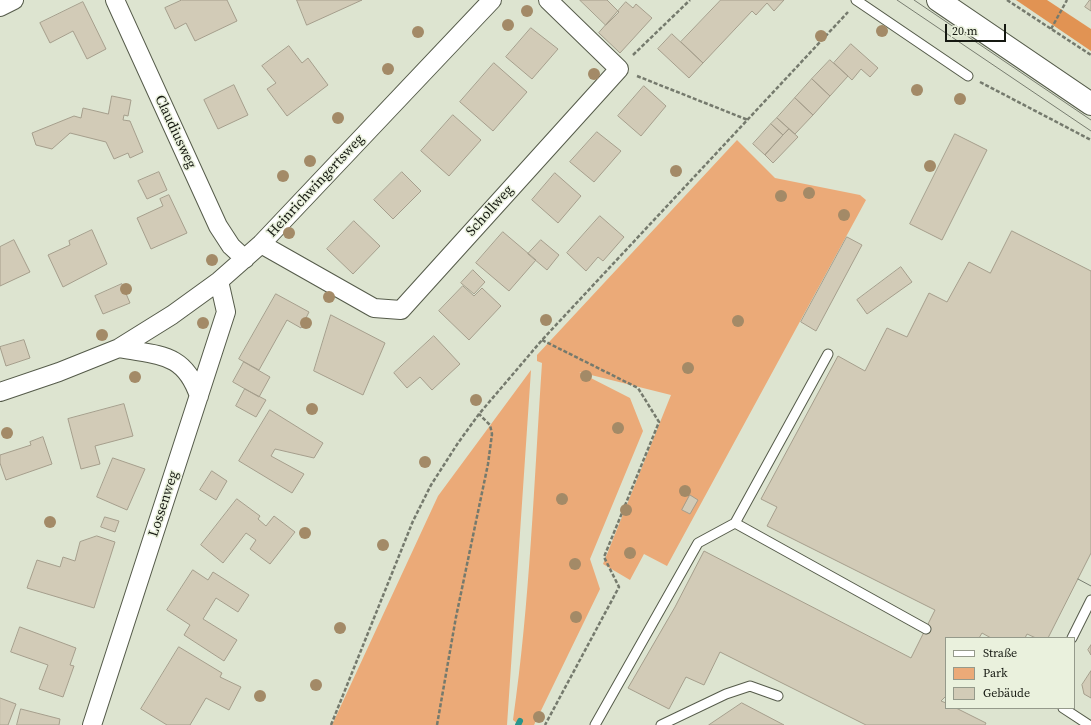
<!DOCTYPE html>
<meta charset="utf-8">
<style>
body{margin:0}
#map{position:relative;width:1091px;height:725px;overflow:hidden;background:#dde4d0;font-family:"Source Serif 4",serif}
canvas{display:block}
.legend{position:absolute;left:945px;top:637px;width:130px;height:72px;box-sizing:border-box;background:#eaf1dd;border:1px solid #959a8b;margin:0;padding:5px 7px;list-style:none;font-size:12px;color:#151811}
.legend li{display:flex;align-items:center;gap:8px;height:20px}
.legend b{width:20px;border:1px solid #959a8b}
.scale{position:absolute;left:945px;top:24px;width:61px;height:18px;box-sizing:border-box;border:2px solid #151811;border-top:0;padding-left:5px;font-size:12px;line-height:14px;white-space:nowrap;color:#151811;-webkit-text-stroke:3px #eaf1dd;paint-order:stroke}
</style>
<div id="map">
<canvas width="1091" height="725"></canvas>
<ul class="legend">
<li><b style="height:5px;background:#fff"></b>Straße</li>
<li><b style="height:11px;background:#ebaa78"></b>Park</li>
<li><b style="height:11px;background:#d2cbb7"></b>Gebäude</li>
</ul>
<div class="scale">20 m</div>
</div>
<script>
const ctx = document.querySelector('canvas').getContext('2d');
ctx.lineJoin = 'round';
function fillPath(path, color) {
  ctx.fillStyle = color;
  ctx.fill(path, 'evenodd');
}
function stroke(path, color, width, dash) {
  ctx.strokeStyle = color;
  ctx.lineWidth = width;
  ctx.lineCap = dash ? 'butt' : 'round';
  ctx.setLineDash(dash || []);
  ctx.stroke(path);
}
function write(font, color, halo, rows, align = 'center') {
  ctx.font = font + ' "Source Serif 4",serif';
  ctx.lineWidth = 3;
  ctx.setLineDash([]);
  ctx.textBaseline = 'middle';
  ctx.strokeStyle = halo;
  ctx.fillStyle = color;
  for (const [text, x, y, turn = 0] of rows) {
    ctx.save();
    ctx.translate(x, y);
    ctx.rotate((+turn || 0) * Math.PI / 180);
    ctx.textAlign = isNaN(turn) ? turn : align;
    if (halo) ctx.strokeText(text, 0, 0);
    ctx.fillText(text, 0, 0);
    ctx.restore();
  }
}
const green = new Path2D(`
 M737,140l38,38 85,17 6,5 -199,366 -23,-12 -14,26 -27,-16 68,-169 -92,-23 51,26 13,33 -53,128 10,30 -66,136h-15l-6,-5c17,-118 21,-238 29,-357l-5,-2v-6z
 M531,370l-24,355h-175l106,-229z`);
const forest = new Path2D(`
 M1016,0h31l44,29v22z`);
const stream = new Path2D(`
 M518,725l2,-4`);
const building = new Path2D(`
 M182,0h45l10,21 -42,20 -9,-18 -11,6 -10,-21z
 M297,0h65l-55,25z
 M580,0h27l12,12 -13,13z
 M721,0h63l-10,11 -7,-8 -11,12 -4,-4 -49,52 -22,-21z
 M1090,0h1v11l-6,-4z
 M83,2l23,47 -19,10 -14,-28 -23,12 -10,-20z
 M626,2l7,6 3,-4 16,14 -32,35 -21,-20z
 M531,28l27,21 -26,30 -26,-22z
 M672,34l31,29 -14,15 -31,-29z
 M851,44l27,24 -8,9 -9,-8 -9,11 -18,-17z
 M289,46l13,17 6,-5 20,27 -41,31 -20,-27 9,-6 -14,-17z
 M830,60l18,16 -18,20 -18,-17z
 M494,63l33,29 -34,39 -33,-29z
 M812,79l18,17 -17,19 -18,-17z
 M234,85l14,30 -30,14 -14,-29z
 M644,86l22,20 -25,30 -23,-20z
 M112,96l19,4 -3,16 -4,-1 -1,5 7,1 13,31 -13,6 -2,-5 -14,6 -8,-17 -36,-9 -18,16 -16,-4 -4,-12 42,-17 7,2 2,-10 25,6z
 M795,98l18,17 -18,19 -18,-16z
 M453,115l28,25 -32,36 -28,-25z
 M777,118l12,11 -6,6 -12,-11z
 M771,124l12,11 -18,20 -12,-11z
 M789,129l9,8 -25,26 -8,-8z
 M597,132l24,19 -27,31 -24,-20z
 M955,134l32,16 -45,90 -32,-16z
 M159,172l8,18 -20,9 -9,-18z
 M402,172l19,19 -28,28 -19,-19z
 M555,173l26,23 -23,27 -26,-23z
 M169,195l18,38 -36,16 -14,-31 26,-12 -3,-7z
 M600,216l24,21 -21,24 -5,-4 -12,14 -19,-18z
 M354,221l26,25 -27,28 -26,-25z
 M92,230l15,34 -44,23 -15,-32 22,-10 -1,-4z
 M1012,231l79,40v282l-43,85h-12l-9,-4 -2,4h-34l-9,-5 -3,5h-33v58l-5,5 5,2v5h10l30,15 -1,2h-119l-146,-73 -16,33 -18,-8 -17,32 -41,-21 47,-81 29,-56 207,107 24,-48 -168,-84 10,-19 -16,-8 77,-143 27,15 22,-43 20,9 22,-44 18,9 22,-40 21,11z
 M503,232l33,28 -27,31 -33,-28z
 M847,237l15,8 -46,86 -15,-9z
 M14,240l16,32 -30,14v-39z
 M541,240l18,15 -12,15 -19,-16z
 M901,267l11,15 -45,32 -10,-14z
 M473,270l12,12 -11,12 -13,-11z
 M122,284l8,19 -27,11 -8,-18z
 M463,286l11,10 8,-8 19,18 -32,34 -30,-29z
 M276,294l33,18 -8,16 -14,-8 -28,50 -20,-11z
 M331,315l54,28 -22,52 -49,-24z
 M434,336l26,28 -28,26 -12,-13 -13,11 -13,-15z
 M24,340l6,18 -24,8 -6,-19z
 M244,362l26,15 -11,20 -26,-15z
 M245,389l21,11 -10,17 -20,-11z
 M124,404l9,32 -38,10 5,18 -19,5 -13,-50z
 M270,410l53,33 -9,15 -39,-9 -4,7 33,18 -12,19 -53,-32z
 M43,437l9,27 -46,16 -6,-17v-8l31,-10 -1,-3z
 M113,458l32,11 -18,41 -30,-13z
 M212,471l15,10 -11,19 -16,-10z
 M690,495l8,5 -8,14 -8,-4z
 M237,499l23,17 -2,3 8,7 8,-10 21,16 -25,32 -20,-15 6,-9 -10,-7 -23,30 -22,-18z
 M105,517l14,4 -4,11 -14,-5z
 M97,536l18,6 -21,66 -67,-20 10,-28 23,7 3,-10 12,4 5,-19z
 M193,570l15,10 5,-8 36,23 -11,17 -22,-14 -13,21 34,21 -13,21 -40,-26 6,-10 -23,-15z
 M20,627l56,21 -6,17 4,1 -11,31 -24,-8 9,-24 -37,-13z
 M1091,645v10l-3,-5z
 M179,647l43,26 -2,4 21,10 -12,23 -23,-12 -16,27h-23l-26,-16z
 M1091,671v27l-7,-4 -2,-9z
 M0,698l16,6 -8,21h-8z
 M742,703l42,22h-75z
 M21,709l39,10 -1,6h-42z`);
const path = new Path2D(`
 M1007,0l84,55
 M1051,29l16,-29
 M633,55l57,-55
 M637,76l111,44
 M980,82l111,58
 M542,340l96,48 21,34 -55,135 15,30 -74,138
 M331,725l82,-204 18,-36 27,-42 21,-29 63,-74 306,-328
 M437,725l19,-108 32,-153 4,-30 -2,-9 -11,-11`);
const service = new Path2D(`
 M856,0l112,76
 M828,354l-93,169 191,106
 M1072,638l19,-38
 M1063,708l26,17
 M595,725l103,-182 37,-20
 M661,725l65,-31 24,-8 28,10`);
const minor = new Path2D(`
 M115,0l103,226 13,20 14,13
 M0,7l14,-7
 M261,244l113,64 27,2 218,-241 -71,-69
 M119,348c40,8 65,4 80,48
 M0,392l59,-20 60,-24 53,-33 47,-34 42,-37 231,-244
 M92,725l134,-413 -7,-31`);
const primary = new Path2D(`
 M938,0l153,104`);
const tram = new Path2D(`
 M897,0l194,131
 M914,0l177,120
 M1078,579l13,7`);
const trees = [
 [527,11],
 [508,25],
 [882,31],
 [418,32],
 [821,36],
 [388,69],
 [594,74],
 [917,90],
 [960,99],
 [338,118],
 [310,161],
 [930,166],
 [676,171],
 [283,176],
 [809,193],
 [781,196],
 [844,215],
 [289,233],
 [212,260],
 [126,289],
 [329,297],
 [546,320],
 [738,321],
 [203,323],
 [306,323],
 [102,335],
 [688,368],
 [586,376],
 [135,377],
 [476,400],
 [312,409],
 [618,428],
 [7,433],
 [425,462],
 [685,491],
 [562,499],
 [626,510],
 [50,522],
 [305,533],
 [383,545],
 [630,553],
 [575,564],
 [576,617],
 [340,628],
 [316,685],
 [260,696],
 [539,717]
];
const streetNames = [
 ["Claudiusweg",175,132,65],
 ["Heinrichwingertsweg",316,186,-47],
 ["Schollweg",490,211,-48],
 ["Lossenweg",164,504,-72]
];
fillPath(green, '#ebaa78');
fillPath(forest, '#e19353');
stroke(stream, '#28958c', 6);
fillPath(building, '#d2cbb7');
stroke(building, '#a59e8c', 1);
stroke(service, '#555b4a', 11);
stroke(minor, '#555b4a', 20);
stroke(primary, '#555b4a', 24);
stroke(path, '#757a6d', 2.5, [4, 2]);
stroke(service, '#fff', 9);
stroke(minor, '#fff', 18);
stroke(primary, '#fff', 22);
stroke(tram, '#787d70', 1);
ctx.fillStyle = '#a38a67';
for (const [x, y] of trees) {
  ctx.beginPath();
  ctx.arc(x, y, 6, 0, 2 * Math.PI);
  ctx.fill();
}
write('14px', '#151811', '#eaf1dd', streetNames);
</script>
